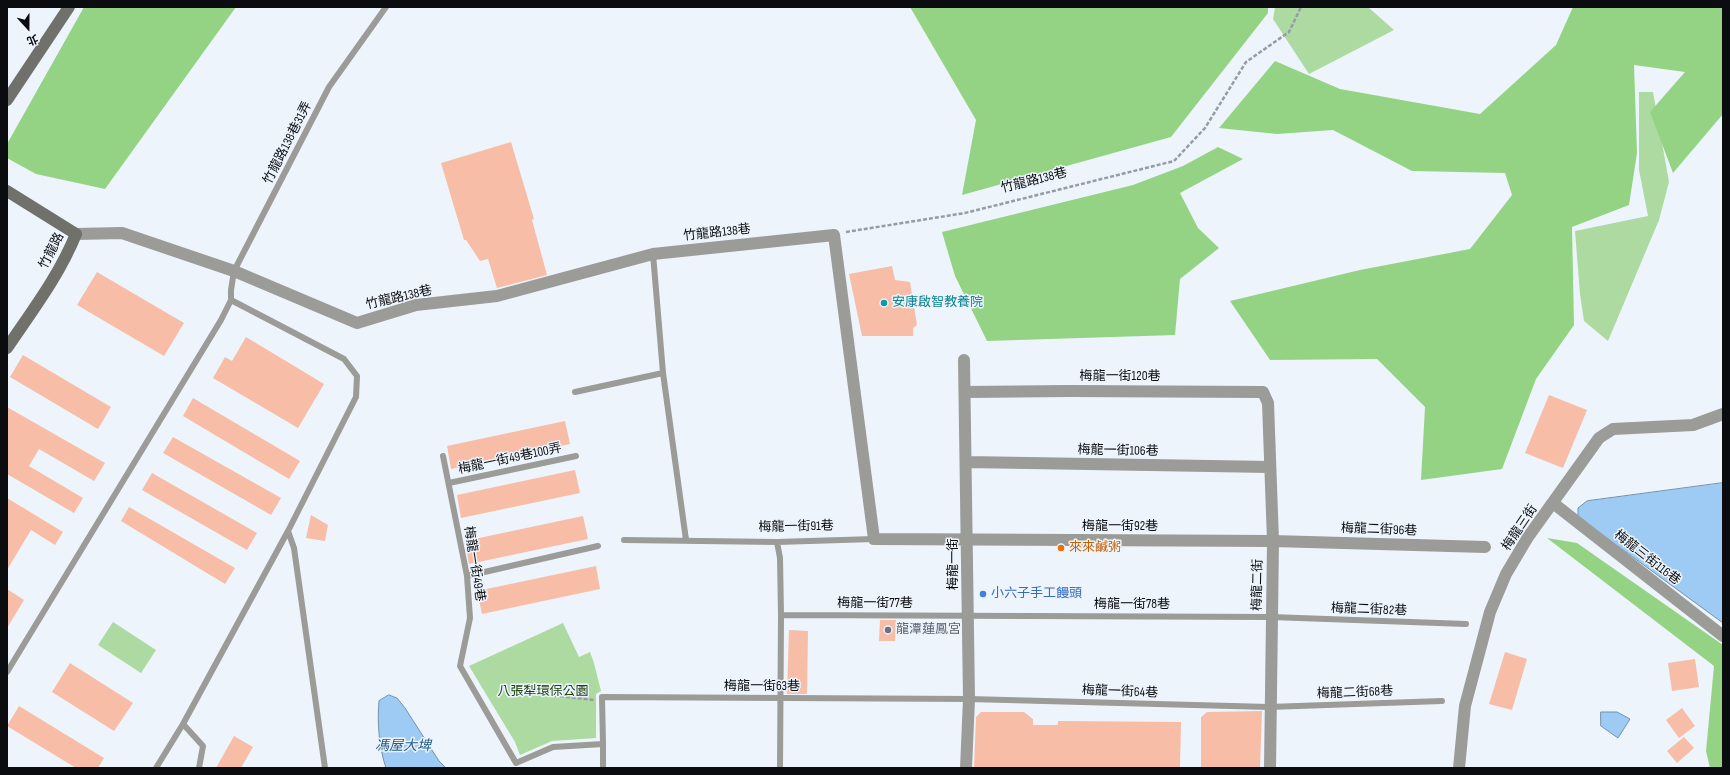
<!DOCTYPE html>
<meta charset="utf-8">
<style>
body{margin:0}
#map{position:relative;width:1730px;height:775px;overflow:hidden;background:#edf4fc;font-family:"Sofia Sans Condensed","Noto Sans TC",sans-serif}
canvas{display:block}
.frame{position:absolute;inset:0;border:8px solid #0a0c0f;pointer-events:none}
.north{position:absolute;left:8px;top:8px;width:40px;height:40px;-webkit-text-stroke:3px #edf4fc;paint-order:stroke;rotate:159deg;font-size:11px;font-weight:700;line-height:16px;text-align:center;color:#0a0c0f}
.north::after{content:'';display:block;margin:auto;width:14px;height:18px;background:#0a0c0f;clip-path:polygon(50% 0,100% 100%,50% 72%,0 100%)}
</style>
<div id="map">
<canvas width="1730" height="775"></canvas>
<div class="frame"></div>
<div class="north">北</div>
</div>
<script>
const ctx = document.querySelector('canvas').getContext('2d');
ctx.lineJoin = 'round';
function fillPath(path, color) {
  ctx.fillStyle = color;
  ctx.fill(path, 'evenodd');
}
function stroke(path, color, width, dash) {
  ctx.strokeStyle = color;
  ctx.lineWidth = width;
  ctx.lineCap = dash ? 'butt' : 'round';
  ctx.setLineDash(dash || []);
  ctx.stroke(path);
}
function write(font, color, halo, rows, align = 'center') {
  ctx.font = font + ' "Sofia Sans Condensed","Noto Sans TC",sans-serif';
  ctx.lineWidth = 3;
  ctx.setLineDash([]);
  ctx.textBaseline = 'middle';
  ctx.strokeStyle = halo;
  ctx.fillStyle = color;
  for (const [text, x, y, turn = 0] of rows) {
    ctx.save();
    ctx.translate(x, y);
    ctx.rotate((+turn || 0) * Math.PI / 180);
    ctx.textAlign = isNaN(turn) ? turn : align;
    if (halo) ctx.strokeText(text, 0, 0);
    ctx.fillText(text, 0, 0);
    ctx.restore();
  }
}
const green = new Path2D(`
 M1275,7h93l26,23 -85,44 -36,-55z
 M1639,92h14l16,90 -10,38 -51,121 -24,-20 -4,-27 -5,-63 73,-15 -9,-46z
 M113,622l43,28 -15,23 -43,-28z
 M563,623l16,34 11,-5 4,11 7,28 -5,3v44l-44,3 -32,14 -5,-13 -46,-76z`);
const forest = new Path2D(`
 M84,7h152l-131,182 -69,-15 -29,-16v-14z
 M910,7h358v6l-97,124 -209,58 14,-75z
 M1573,7h150v107l-50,59 -23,-61 35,-40 -51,-7 3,88 -8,52 -57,22 2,98 -38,54 -34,90 -81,11 4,-73 -48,-48 -107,1 -40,-59 130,-31 110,-21 42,-54 -7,-22 -93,-2 -79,-41 -56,4 -58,-6 56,-67 65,28 140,25 76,-69z
 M1218,147l25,12 -63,34 18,35 21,20 -39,31 -5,56 -188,6 -32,-65 -13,-44 191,-47 50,-19z
 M1547,538l30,5 146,102v123h-13l-4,-17 8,-85z`);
const water = new Path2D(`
 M1723,483v140l-145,-106v-9l9,-7z
 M389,695l8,3 8,10 34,53 7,7h-60c-7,-21 -9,-45 -7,-67z
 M1601,712h16l13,7 -12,19 -17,-12z`);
const building = new Path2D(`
 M511,142l23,77 -2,1 15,55 -50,13 -9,-29 -8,2 -14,-21h-2l-23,-77z
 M892,266l3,14 15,2 7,43 -4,3v8h-51l-13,-62z
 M97,272l87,51 -20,33 -87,-51z
 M246,337l78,47 -26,44 -85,-50 12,-21 7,4z
 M23,355l88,52 -13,22 -88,-52z
 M1549,395l38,15 -24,58 -38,-15z
 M193,398l107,63 -11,18 -106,-63z
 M7,407l98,56 -11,18 -55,-32 -10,17 54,32 -9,15 -67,-39z
 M565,421l5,23 -119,25 -4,-23z
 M173,437l108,61 -10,17 -108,-62z
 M575,470l5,23 -119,25 -4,-23z
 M152,473l105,60 -10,17 -105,-60z
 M7,498l56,34 -8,13 -24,-15 -24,40z
 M129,507l106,61 -10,16 -104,-63z
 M311,515l17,10 -3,16 -19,-3z
 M583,516l5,23 -119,25 -4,-23z
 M596,566l4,23 -118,25 -5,-23z
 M7,589l17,11 -17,28z
 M880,620h16l-1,21h-16z
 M789,630l19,1 -1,63h-20z
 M1505,652l22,7 -15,51 -23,-6z
 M1695,659l4,28 -27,4 -4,-28z
 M70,663l63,40 -19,28 -62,-39z
 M19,706l85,52 -6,10h-22l-69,-42z
 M1682,708l13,18 -16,12 -13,-18z
 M1262,711l-2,57h-59v-51l6,-5z
 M981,712h43l9,7v6h25v-4l123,1 -1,46h-206l2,-51z
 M234,736l19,11 -12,21h-25z
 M1684,737l10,11 -17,15 -10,-12z`);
const path = new Path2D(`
 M846,232l119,-19 209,-52 31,-33 41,-66 43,-30 12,-25
 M524,692l70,8`);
const lane = new Path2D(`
 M653,254l10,119 23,167
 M231,300v-10l3,-19 95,-184 57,-80
 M575,392l88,-19
 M443,456l24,120 3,42 -10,48 56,97 37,-16 50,-3v24
 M449,483l127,-27
 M624,540l153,2 97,-3
 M777,542l3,16 1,57 -1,153
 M467,576l131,-30
 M781,615l490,2 195,7
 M7,672l214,-352 10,-20 113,59 13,17 -1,21 -68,134 6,17 31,220
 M183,724l20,22 -4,22
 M603,744l-1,-47 367,2 300,8 173,-6
 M156,768l27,-44 105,-193`);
const street = new Path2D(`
 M76,234l46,-1 112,38 123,52 59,-18 81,-9 156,-42 181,-19 40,304 399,2 212,6
 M964,360l5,339 -3,69
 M965,392l104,-1 194,1 5,11 5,138 -3,227
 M967,462l303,5
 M1553,503l170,133
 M1459,768l6,-62 25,-94 16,-38 22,-37 71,-99 14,-9 80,-4 30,-11`);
const secondary = new Path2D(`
 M7,100l62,-93
 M7,191l69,43c-17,42 -44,77 -69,114`);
const markers = [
 [884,303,4,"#0f9aa8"],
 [1061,548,4,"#e8710a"],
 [983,594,4,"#3f7fe0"],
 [888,630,4,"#6b7280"]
];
const streetNames = [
 ["竹龍路138巷31弄",288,143,-63],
 ["竹龍路138巷",1034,181,-14],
 ["竹龍路138巷",717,233,-6],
 ["竹龍路",52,251,-63],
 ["竹龍路138巷",399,298,-13],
 ["梅龍一街120巷",1120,377],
 ["梅龍一街106巷",1118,451,1],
 ["梅龍一街49巷100弄",510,459,-12],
 ["梅龍一街91巷",796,527,-1],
 ["梅龍一街92巷",1120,527],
 ["梅龍三街",1520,528,-56],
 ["梅龍二街96巷",1379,530,2],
 ["梅龍三街116巷",1647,558,38],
 ["梅龍一街49巷",474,564,81],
 ["梅龍一街",954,564,-90],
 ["梅龍二街",1258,585,-89],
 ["梅龍一街77巷",875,604],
 ["梅龍一街78巷",1132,605],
 ["梅龍二街82巷",1369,610,2],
 ["梅龍一街63巷",762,687],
 ["梅龍一街64巷",1120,692,2],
 ["梅龍二街68巷",1355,693,-2]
];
const cultureNames = [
 ["安康啟智教養院",892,303]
];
const foodNames = [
 ["來來鹹粥",1069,548]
];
const shopNames = [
 ["小六子手工饅頭",991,594]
];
const worshipNames = [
 ["龍潭蓮鳳宮",896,630]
];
const parkNames = [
 ["八張犁環保公園",543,692]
];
const waterNames = [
 ["馮屋大埤",403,746]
];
fillPath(green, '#addaa1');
fillPath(forest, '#95d384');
fillPath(water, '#9dcbf3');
stroke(water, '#7192af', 1);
fillPath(building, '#f8bda7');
stroke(path, '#979ca2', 2.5, [4, 2]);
stroke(lane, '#9b9b97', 6);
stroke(street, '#9b9b97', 12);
stroke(secondary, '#71716c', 12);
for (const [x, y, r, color] of markers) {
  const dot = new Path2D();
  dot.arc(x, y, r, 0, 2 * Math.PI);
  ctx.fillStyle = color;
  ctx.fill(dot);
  stroke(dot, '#edf4fc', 1.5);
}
write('13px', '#0a0c0f', '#edf4fc', streetNames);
write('13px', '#0d838f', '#edf4fc', cultureNames, 'left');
write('13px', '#c56008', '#edf4fc', foodNames, 'left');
write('13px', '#366cbe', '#edf4fc', shopNames, 'left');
write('13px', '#5b616d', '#edf4fc', worshipNames, 'left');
write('13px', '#173f09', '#edf4fc', parkNames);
write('italic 14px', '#225b86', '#edf4fc', waterNames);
</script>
